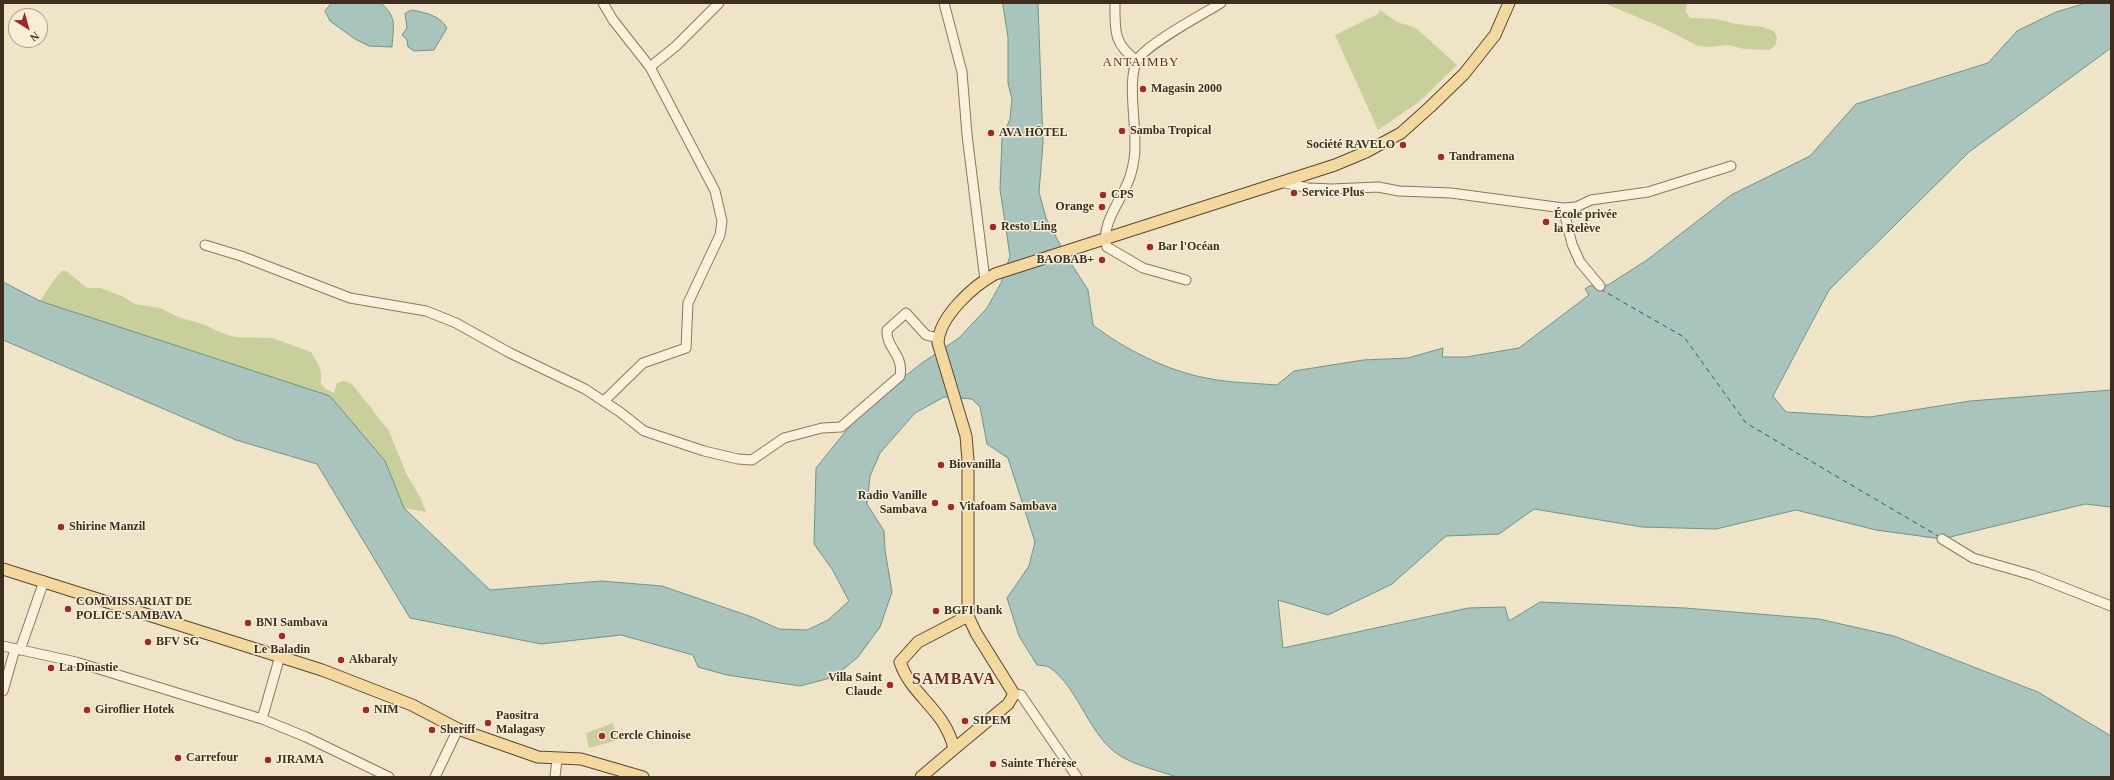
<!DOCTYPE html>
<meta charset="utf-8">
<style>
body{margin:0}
#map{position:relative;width:2114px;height:780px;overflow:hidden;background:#f0e4c8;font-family:"Times New Roman",serif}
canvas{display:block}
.frame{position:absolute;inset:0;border:4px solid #3d2e20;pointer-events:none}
.north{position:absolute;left:8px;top:8px;width:40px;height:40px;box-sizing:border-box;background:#f7eed8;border:1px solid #ada18e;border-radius:50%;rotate:143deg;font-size:11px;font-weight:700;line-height:16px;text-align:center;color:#3d2e20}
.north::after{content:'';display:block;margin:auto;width:14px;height:18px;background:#9e2a2b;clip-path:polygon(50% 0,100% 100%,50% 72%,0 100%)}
</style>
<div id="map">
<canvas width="2114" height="780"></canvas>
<div class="frame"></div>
<div class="north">N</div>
</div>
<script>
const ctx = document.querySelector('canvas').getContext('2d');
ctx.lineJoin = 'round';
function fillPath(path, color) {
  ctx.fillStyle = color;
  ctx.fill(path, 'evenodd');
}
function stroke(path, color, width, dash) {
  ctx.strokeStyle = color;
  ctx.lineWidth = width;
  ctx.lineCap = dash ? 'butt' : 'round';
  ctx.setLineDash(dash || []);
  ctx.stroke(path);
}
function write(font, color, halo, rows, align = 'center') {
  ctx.font = font + ' "Times New Roman",serif';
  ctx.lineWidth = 3;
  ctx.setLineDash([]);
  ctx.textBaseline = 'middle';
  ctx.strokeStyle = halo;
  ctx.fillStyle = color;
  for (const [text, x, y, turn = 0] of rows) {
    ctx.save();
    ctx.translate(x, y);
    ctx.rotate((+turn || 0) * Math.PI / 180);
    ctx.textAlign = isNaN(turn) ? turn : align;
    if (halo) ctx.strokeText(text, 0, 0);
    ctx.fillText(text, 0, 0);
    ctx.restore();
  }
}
const green = new Path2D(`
 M1604,3h83l-1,9 4,6 27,1 19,5 27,3 11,4 3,8 -2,7 -6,4 -25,-1 -15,-4 -20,2 -11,-1 -37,-19z
 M1380,10l17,12 19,6 41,37 -38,37 -41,28 -43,-95 43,-21z
 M62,271h4l21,17h13l22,8 13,8 25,4 18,9 27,8 14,7 16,5 37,1 39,14c3,5 7,11 9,17 5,14 -8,13 14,24l3,-10 7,-2 8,3 37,47 17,42 14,24 6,15 -22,-4 -19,-47 -345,-160 14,-21z
 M613,723l5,17 -29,8 -3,-15z`);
const water = new Path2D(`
 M332,3h49c17,15 12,24 11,44l-23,-1 -14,-7 -25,-18 -5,-10z
 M1003,3h35l5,140 -4,49 7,26 19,36 23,36 5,35c31,24 75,46 113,53 24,5 48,5 71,7l17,-14 69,-11 45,-2 35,-10 -1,9h24l53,-9 70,-53 -4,-6 4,-3 19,-1 39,-25 84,-65 79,-39 46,-52 132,-41 29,-32 39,-19 30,-9h25v45l-142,104 -140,138 -56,106 13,16 84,5 100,-16 141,-11v117l-26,-3 -143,35 -66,-9 -80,-20 -80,19 -74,-2 -108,-18 -35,25 -53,2 -54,48 -64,31 -50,-15 5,48 185,-40 37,-1 4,14 31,-19 145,6 134,11 75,17 144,56 73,44v41h-934c-18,-6 -39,-11 -55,-20 -33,-19 -43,-70 -73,-90 -3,-2 -9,-1 -12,-2l-18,-29 -12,-38 22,-32 6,-24 -27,-84 -21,-14 -7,-37 -8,-8 -28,-2 -29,16 -35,40 -10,23 -3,28 17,27 1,19 7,42 -12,35 -22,30 -24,20 -34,9 -73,-11 -29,-8 -5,-12 -72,-20 -80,9 -131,-26 -93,-154 -81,-24 -233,-100v-58l37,19 290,95 55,65 19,47 86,82 111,-9 61,5 90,31 27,12 28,1 21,-10 21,-19 -17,-32 -18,-25 2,-76 51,-63 55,-42 37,-25 28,-30 14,-25 9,-27 -10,-67 2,-51 8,-19 2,-20 -4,-16v-45z
 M412,10c14,3 27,5 35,18l-13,22 -20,1 -6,-4 -1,-7 -5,-5 5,-7 -2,-14z`);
const ferry = new Path2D(`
 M1600,289l84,48 62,86 192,113`);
const minor = new Path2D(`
 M603,3l10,17 37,47 65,124 7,30 -2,14 -32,68 -2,45 -43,15 -39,38
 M944,3l18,69 5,63 18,145
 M1115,3c0,28 -2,40 22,58
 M650,67l26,-21 43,-43
 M1281,182l27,6 24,1 46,-2 21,4 52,2 112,15 9,36 8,18 20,24
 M1563,208l13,-1 15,-7 57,-8 83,-26
 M205,245l36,11 109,42 76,13 30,12 54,30 75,36 35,23 24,19 60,20 34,8 14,1 32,-22 38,-10 19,-1 59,-51c4,-22 -14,-27 -13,-46l19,-17 20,22 12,3
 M1186,280l-43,-12 -36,-21c-7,-22 13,-45 21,-65 3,-7 5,-16 6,-23 5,-26 -9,-79 4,-100 11,-16 63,-44 83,-56
 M1942,539l31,19 59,17 79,31
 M3,646l73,16 186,57 44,18 83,40
 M20,650l24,-69
 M3,691l12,-42
 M1014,694l7,1 56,82
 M262,719l18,-63
 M435,777l23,-48
 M555,777l2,-18`);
const major = new Path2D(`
 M3,569l319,101 90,35 46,24 80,28 43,2 62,18
 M968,616l-50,26 -18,20c11,34 45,47 54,87l54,-45 6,-10 -38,-61 -8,-17v-156l-2,-24 -28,-93c1,-26 35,-57 57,-69l340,-109 31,-13 35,-19 29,-26 34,-33 31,-39 14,-32
 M921,777l33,-28`);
const markers = [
 [1143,89,4,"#9e2a2b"],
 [1122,131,4,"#9e2a2b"],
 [991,133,4,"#9e2a2b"],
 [1403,145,4,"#9e2a2b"],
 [1441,157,4,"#9e2a2b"],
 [1294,193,4,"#9e2a2b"],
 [1103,195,4,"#9e2a2b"],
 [1102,207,4,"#9e2a2b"],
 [1546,222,4,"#9e2a2b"],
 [993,227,4,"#9e2a2b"],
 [1150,247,4,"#9e2a2b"],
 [1102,260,4,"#9e2a2b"],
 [941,465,4,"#9e2a2b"],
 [935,503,4,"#9e2a2b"],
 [951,507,4,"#9e2a2b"],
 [61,527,4,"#9e2a2b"],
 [68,609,4,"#9e2a2b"],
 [936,611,4,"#9e2a2b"],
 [248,623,4,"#9e2a2b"],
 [282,636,4,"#9e2a2b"],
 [148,642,4,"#9e2a2b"],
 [341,660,4,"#9e2a2b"],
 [51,668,4,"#9e2a2b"],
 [890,685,4,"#9e2a2b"],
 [87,710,4,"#9e2a2b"],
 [366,710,4,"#9e2a2b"],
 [965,721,4,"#9e2a2b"],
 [488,723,4,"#9e2a2b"],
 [432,730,4,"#9e2a2b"],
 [602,736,4,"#9e2a2b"],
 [178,758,4,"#9e2a2b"],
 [268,760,4,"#9e2a2b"],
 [993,764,4,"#9e2a2b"]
];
const poiNames = [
 ["Magasin 2000",1151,89],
 ["Samba Tropical",1130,131],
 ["AVA HÖTEL",999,133],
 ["Société RAVELO",1395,145,"right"],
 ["Tandramena",1449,157],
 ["Service Plus",1302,193],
 ["CPS",1111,195],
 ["Orange",1094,207,"right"],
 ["École privée",1554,215],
 ["la Relève",1554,229],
 ["Resto Ling",1001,227],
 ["Bar l'Océan",1158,247],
 ["BAOBAB+",1094,260,"right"],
 ["Biovanilla",949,465],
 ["Radio Vanille",927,496,"right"],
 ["Sambava",927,510,"right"],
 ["Vitafoam Sambava",959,507],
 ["Shirine Manzil",69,527],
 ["COMMISSARIAT DE",76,602],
 ["POLICE SAMBAVA",76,616],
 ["BGFI bank",944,611],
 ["BNI Sambava",256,623],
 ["BFV SG",156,642],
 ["Le Baladin",282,650,"center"],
 ["Akbaraly",349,660],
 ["La Dinastie",59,668],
 ["Villa Saint",882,678,"right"],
 ["Claude",882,692,"right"],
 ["Giroflier Hotek",95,710],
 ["NIM",374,710],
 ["Paositra",496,716],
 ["Malagasy",496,730],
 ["SIPEM",973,721],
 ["Sheriff",440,730],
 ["Cercle Chinoise",610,736],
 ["Carrefour",186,758],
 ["JIRAMA",276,760],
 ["Sainte Thérèse",1001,764]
];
const neighbourhoodNames = [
 ["ANTAIMBY",1141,63]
];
const districtNames = [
 ["SAMBAVA",954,680]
];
fillPath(green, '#c9cf9b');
fillPath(water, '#a9c4bc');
stroke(water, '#6f938a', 1);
stroke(ferry, '#2f5d5a', 1, [5, 4]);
stroke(minor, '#8d765c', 11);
stroke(major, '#5b4430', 13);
stroke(minor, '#faf1dc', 9);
stroke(major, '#f3d9a0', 11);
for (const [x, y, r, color] of markers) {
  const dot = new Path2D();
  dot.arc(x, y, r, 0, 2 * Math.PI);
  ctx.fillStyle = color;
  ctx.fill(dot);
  stroke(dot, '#f7eed8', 1.5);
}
write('bold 12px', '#3d2e20', '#f7eed8', poiNames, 'left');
ctx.letterSpacing = '1px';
write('13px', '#6b2e1e', '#f7eed8', neighbourhoodNames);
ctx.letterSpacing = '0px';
ctx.letterSpacing = '1px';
write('bold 16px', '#6b2e1e', '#f7eed8', districtNames);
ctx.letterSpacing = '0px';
</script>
